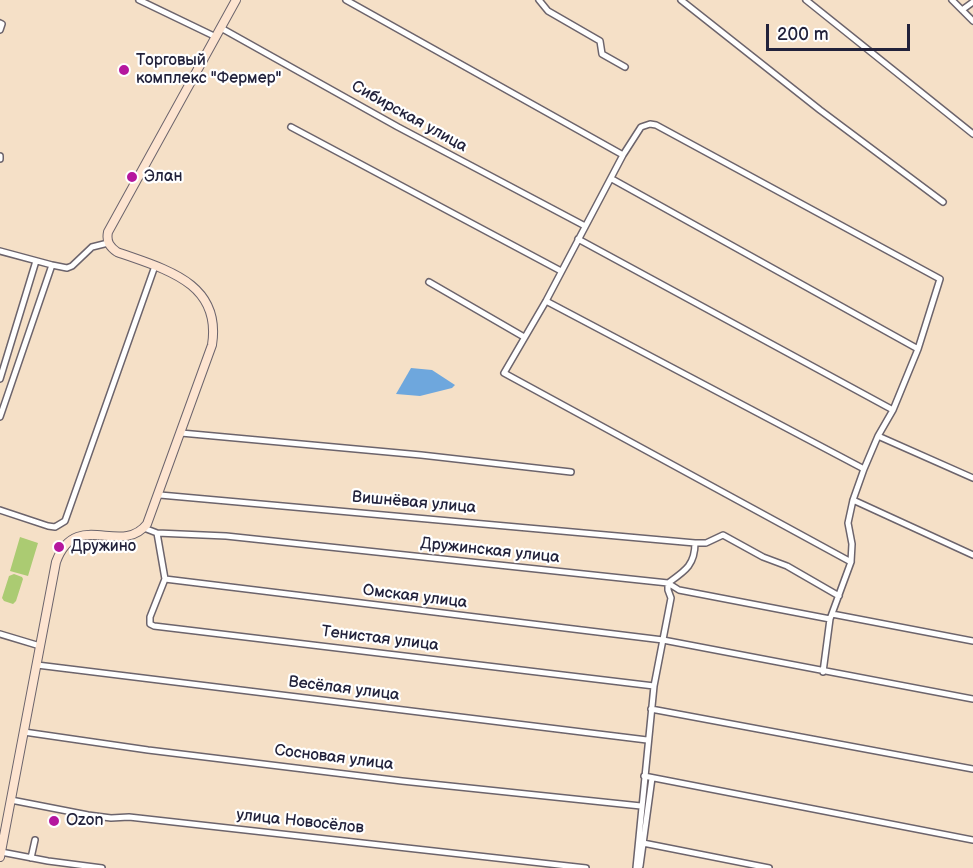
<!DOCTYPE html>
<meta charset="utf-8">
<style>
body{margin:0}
#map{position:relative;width:973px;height:868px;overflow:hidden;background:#f5e0c7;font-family:"Balsamiq Sans",sans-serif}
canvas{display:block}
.scale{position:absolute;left:766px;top:24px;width:144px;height:27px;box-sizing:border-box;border:3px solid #22223b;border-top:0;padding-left:8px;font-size:18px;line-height:21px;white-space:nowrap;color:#22223b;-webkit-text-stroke:4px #fff;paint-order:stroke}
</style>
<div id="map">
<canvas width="973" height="868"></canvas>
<div class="scale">200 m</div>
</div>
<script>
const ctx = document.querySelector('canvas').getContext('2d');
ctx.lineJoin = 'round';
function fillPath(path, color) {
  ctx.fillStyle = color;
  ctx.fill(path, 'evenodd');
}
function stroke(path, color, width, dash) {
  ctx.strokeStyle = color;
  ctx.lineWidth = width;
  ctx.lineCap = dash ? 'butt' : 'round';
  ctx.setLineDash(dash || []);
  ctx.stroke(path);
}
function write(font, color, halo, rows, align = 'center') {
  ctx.font = font + ' "Balsamiq Sans",sans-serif';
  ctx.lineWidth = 4.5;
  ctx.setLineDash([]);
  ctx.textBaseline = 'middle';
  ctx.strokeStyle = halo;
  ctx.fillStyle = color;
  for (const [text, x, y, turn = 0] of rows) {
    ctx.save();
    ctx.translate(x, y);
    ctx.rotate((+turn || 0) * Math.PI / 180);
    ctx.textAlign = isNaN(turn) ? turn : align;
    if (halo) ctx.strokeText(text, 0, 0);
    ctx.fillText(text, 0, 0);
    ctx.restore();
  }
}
const green = new Path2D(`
 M20,537l18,6 -10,33 -18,-5z
 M14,574l8,3 1,2 -7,22 -3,3 -9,-3 -2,-3 7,-22z`);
const water = new Path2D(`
 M411,368l21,2 23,15 -3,3 -32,8 -24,-2z`);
const street = new Path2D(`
 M139,0l77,37
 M346,0l277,155
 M539,0l9,11 52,30 2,13 23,13
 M681,0l139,110 123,92
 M806,0l167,134
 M952,0l21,21
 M962,10l11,-8
 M0,23l2,1 -2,6
 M221,28l177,99 187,99
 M291,127l270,144
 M0,156v3
 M612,179l306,170
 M578,239l315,171
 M0,251l52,14 15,3 5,-2 20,-19 16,-4
 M429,282l95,55
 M546,301l318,168
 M0,379l36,-118
 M0,417l52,-152
 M181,433l240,22 150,17
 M878,436l95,42
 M160,495l535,48
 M853,500l120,55
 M0,510l48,16 7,1 10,-6 90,-255
 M144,528l13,5 69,3 442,47 11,7 151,29
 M157,533l8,46 -15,38v7l4,2 500,60
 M165,579l498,61 310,59
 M832,614l141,27
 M0,634l40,12
 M37,665l610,75
 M823,672l7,-53 21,-57 1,-18 -4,-21 5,-23 11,-31 14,-33 15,-26 25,-61 22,-70 -284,-154 -6,-1 -9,3 -18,28 -77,146 -42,72 347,189
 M651,709l322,60
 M24,732l124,18 254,31 239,25
 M644,776l329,64
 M11,800l77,15 23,3 18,-1 457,51
 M643,843l126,25
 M1,852l47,9 54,7
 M31,858l4,-18
 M640,866l12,-88
 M636,868l18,-182 17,-88 -3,-8v-7c17,-12 27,-18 27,-40h11l17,-8 40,22 24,9 52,30`);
const secondary = new Path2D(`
 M0,857l56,-295c20,-54 65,-5 91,-38l65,-179c10,-63 -48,-76 -95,-93 -7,-5 -11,-10 -9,-20l128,-232`);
const markers = [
 [124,70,6,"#b5179e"],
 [132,177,6,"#b5179e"],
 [59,547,6,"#b5179e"],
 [54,821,6,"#b5179e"]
];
const poiNames = [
 ["Торговый",136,61],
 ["комплекс \"Фермер\"",136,79],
 ["Элан",144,177],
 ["Дружино",71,547],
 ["Ozon",66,821]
];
const streetNames = [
 ["Сибирская улица",409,117,29],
 ["Вишнёвая улица",414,503,5],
 ["Дружинская улица",490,551,6],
 ["Омская улица",415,597,7],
 ["Тенистая улица",380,639,7],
 ["Весёлая улица",344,689,7],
 ["Сосновая улица",334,758,7],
 ["улица Новосёлов",300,822,6]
];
fillPath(green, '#abcb72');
fillPath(water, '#6ea7dd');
stroke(street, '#6c646c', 8);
stroke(secondary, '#6c646c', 10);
stroke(street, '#fff', 5);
stroke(secondary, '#fde4d0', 8);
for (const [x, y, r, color] of markers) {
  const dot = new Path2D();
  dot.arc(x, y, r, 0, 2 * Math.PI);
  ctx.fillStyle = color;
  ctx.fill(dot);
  stroke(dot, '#fff', 2);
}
write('16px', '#22223b', '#fff', poiNames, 'left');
write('16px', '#22223b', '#fff', streetNames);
</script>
